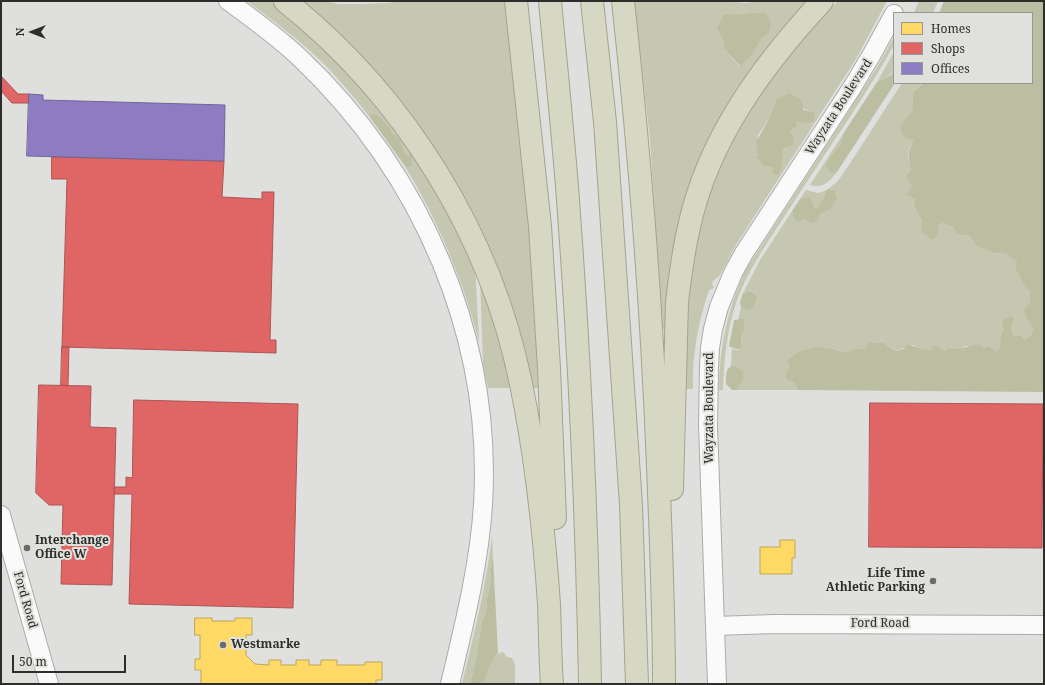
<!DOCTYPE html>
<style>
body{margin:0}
#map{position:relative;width:1045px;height:685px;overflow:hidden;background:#dfe0dd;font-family:"Noto Serif",serif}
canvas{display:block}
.frame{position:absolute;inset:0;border:2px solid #2d2d2b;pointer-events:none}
.legend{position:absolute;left:893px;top:12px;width:140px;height:72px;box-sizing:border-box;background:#e0e1dc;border:1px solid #989995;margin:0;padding:5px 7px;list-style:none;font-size:12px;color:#2d2d2b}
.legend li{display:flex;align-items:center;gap:8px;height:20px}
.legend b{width:20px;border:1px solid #989995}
.north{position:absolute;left:12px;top:12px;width:40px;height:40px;-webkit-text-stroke:3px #e0e1dc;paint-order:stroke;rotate:270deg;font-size:11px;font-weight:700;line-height:16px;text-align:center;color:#2d2d2b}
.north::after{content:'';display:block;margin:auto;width:14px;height:18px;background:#2d2d2b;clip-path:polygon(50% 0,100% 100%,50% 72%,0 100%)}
.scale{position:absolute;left:12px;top:655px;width:114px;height:18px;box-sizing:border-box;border:2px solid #2d2d2b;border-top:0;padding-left:5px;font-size:12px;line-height:14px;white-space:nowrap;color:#2d2d2b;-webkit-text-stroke:3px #e0e1dc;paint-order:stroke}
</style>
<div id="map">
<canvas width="1045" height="685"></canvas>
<div class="frame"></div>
<ul class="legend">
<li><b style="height:11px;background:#ffd966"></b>Homes</li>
<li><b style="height:11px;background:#e06666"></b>Shops</li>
<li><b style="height:11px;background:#8e7cc3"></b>Offices</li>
</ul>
<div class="north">N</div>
<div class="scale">50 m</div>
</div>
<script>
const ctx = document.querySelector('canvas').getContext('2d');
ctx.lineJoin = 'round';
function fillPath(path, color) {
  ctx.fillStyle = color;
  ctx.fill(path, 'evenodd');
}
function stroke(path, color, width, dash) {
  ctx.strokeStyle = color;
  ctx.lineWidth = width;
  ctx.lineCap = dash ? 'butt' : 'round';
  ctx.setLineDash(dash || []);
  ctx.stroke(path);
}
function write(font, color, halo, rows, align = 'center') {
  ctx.font = font + ' "Noto Serif",serif';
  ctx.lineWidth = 4;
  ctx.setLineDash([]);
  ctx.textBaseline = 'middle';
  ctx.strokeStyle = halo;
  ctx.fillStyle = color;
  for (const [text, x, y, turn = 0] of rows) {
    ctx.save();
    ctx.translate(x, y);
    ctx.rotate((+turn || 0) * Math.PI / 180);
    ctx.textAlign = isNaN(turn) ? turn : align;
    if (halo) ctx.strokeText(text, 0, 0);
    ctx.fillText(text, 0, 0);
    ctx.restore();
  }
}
const green = new Path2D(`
 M247,1h24l22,17 72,70 64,89 46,87 4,78c-16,-63 -41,-121 -74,-176h4l3,-11 -4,1 -6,-5c0,-9 -2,-13 -10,-18l-1,-5 -16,-15 -4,1 -2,2c-15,-19 -30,-37 -47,-54 -23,-22 -49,-42 -75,-61z
 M296,1h29l13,3h24l27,-1 9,-2h108c5,52 11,105 17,157 8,76 12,154 15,230h-10l-50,-154z
 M634,1h87l24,2 17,-2h50l-82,108 -61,220h-7l-12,-190zM765,12l3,22 -7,5 -8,15 -14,12 -16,-18 1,-7 12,-27z
 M838,1h49l-31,58 -119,184 -17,32 -7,6 -1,3 2,4 -5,2c-11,33 -17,65 -16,99h-13l10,-142 42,-116 81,-106zM776,100l37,12 -16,9c-1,6 -5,9 -8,14 -5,12 -7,23 -8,35l-25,-11 2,-5v-19l11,-16z
 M919,1h19l-5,12h-19z
 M894,37v8c-32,57 -71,111 -106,166 -19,29 -39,57 -51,89 -10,29 -13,59 -14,90h-4c0,-43 9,-81 26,-119l131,-202z
 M894,52c0,20 2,21 -17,30z
 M902,83h19v1l-8,8v18l-12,14 13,16 -5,8 -1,7 3,16 1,15 3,13 -1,7 8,15 15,5 6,-3 10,4 4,7 12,2 9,11 17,6 11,1 12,7 -3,10 4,4 4,10 7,7v11l-3,16 6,10 -2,6 -6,5 -11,-4 -3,-8 -7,2c-6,8 1,11 -7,21l-9,-5 -4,2 -18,-2 -8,3 -9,-1 -5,3 -22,-1 -9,-5 -18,6 -11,-8 -15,-1 -5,7 -8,-1 -9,4 -9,-2 -48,17 -5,8 1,4 8,4 4,7h-61l6,-10 -7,-14h-5l1,-17 5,1 5,-2 -1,-12 4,-6 -1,-10h-6l3,-12 6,2v-18l-4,1 17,-33 32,-49 2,7 24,3 3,-7 8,-4 5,-20 -6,-1 9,-7 10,-14z
 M843,134l-1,8 -15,19 -2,5 5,6h7c-7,9 -14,17 -27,13z
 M806,190l12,3 7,-2 -1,6 -7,11 -3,-1 -8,-10 -6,2z
 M480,276l16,43 17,69h-25l-5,-23z
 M492,536l1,20 -3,14 1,12 -4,16 -1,15 -4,8 -6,36 -6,27h-8c12,-49 24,-98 30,-148z
 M503,652l4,5 5,1 3,7v19h-31c3,-11 6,-29 19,-32z`);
const forest = new Path2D(`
 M944,1h100v391l-246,-2 -4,-7 -8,-4 -1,-4 5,-8 -3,-6 13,-10 18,-4 29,5 9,-4 8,1 5,-7 15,1 11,8 9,-2 3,-4c10,1 13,5 25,5l1,-5 5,1 6,5 5,-3c11,2 19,-2 30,-4l5,4 4,-2 9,5c7,-9 1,-13 7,-22l-2,-8 7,-5 5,2 -3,10 3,8h7l4,4 6,-5 2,-6 -6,-10 -3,-9 6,-7v-11l-7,-7 -4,-10 -4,-4 2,-10 -11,-7 -11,-1 -17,-6 -9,-11 -12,-2 -4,-7 -10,-4 -6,3 2,5 -3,6 -5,2 -10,-8 1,-10 -8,-15 1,-7 -8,-4 5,-9 -6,-10 5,-5c-2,-14 -5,-18 3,-31l-9,-2 -4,-6v-8l12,-14v-18l8,-7v-2h111v-70h-93z
 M765,12l3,4 3,8 -3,10 -7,5 -8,15 -13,12 -17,-18 1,-7 -7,-13 7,-13z
 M894,70l1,13 -58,89h-7l-5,-6 2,-5 15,-19 1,-8 34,-52 14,-7z
 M789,93c8,4 15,7 14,17l10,2 2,5 -2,5 -5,1 -11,-2 -1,5 -6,7 4,4 -1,8 -9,3 -3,22 -4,5 -4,-1 -1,-7 -7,-1 -9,-8 2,-4 -2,-12 13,-23 7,-19z
 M375,113l16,15 1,5c8,5 10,9 11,18l5,5 4,-2v10l-3,3 -4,-1 -36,-50 2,-2z
 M828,189l6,1 3,8 -8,12 -8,4 -3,7 -7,2 -7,-4 -6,3 -4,-4 -2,-7 8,-12 6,-2 5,1 3,9 3,1 7,-11 1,-6z
 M747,292h4l6,5 -3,10 -7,3 -6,-2 -1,-6 3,-9z
 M744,319l1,11 -4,6 1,12c-5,2 -8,1 -13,-2l5,-26z
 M731,366h5l7,6v8l-6,10h-5l-6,-6c0,-7 -1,-14 5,-18z
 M493,556l5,97c-8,8 -11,20 -14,31h-14l6,-26 6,-37 4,-8 1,-15 4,-16 -1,-12z`);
const homes = new Path2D(`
 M780,540h15v18h-3v16h-32v-27h20z
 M195,618h17v3h23v-3h17v17h-6v20l9,9 14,1v-5h12v5h15v-5h13v5h12v-5h16v5h28v-3h17v18h-6v4h-175v-14h-6v-11h5v-24h-5z`);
const shops = new Path2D(`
 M1,76l17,18h11v9h-17l-11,-12z
 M52,157l172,4 -2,36 40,2v-7h12l-4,148h6v13l-214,-6 5,-168h-15z
 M62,347h7l-1,39 -7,-1z
 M39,385l52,1 -1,41 26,1 -4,157 -51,-1 2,-79h-14l-13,-12z
 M134,400l164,4 -5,204 -164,-4 3,-110h-18v-7h12v-10l6,1z
 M870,403l173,1 -1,144 -173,-1z`);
const offices = new Path2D(`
 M29,94l14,1v5l182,5 -1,56 -197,-5z`);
const tertiary = new Path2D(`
 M228,1c25,18 51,37 73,58 121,115 192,278 182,446 -4,61 -19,120 -33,179
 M1,515l48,169
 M715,626l59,-2 270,1
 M717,684l-9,-259 1,-58 1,-19 3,-19 6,-22 14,-34 11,-20 109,-167 19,-32 22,-40`);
const motorway = new Path2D(`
 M285,1c119,94 206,234 236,383 15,72 23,146 28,220 1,26 1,53 3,80
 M516,1l24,225 9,142 6,150
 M550,1c6,66 13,132 18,199 12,161 19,323 22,484
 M592,1l13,121 26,383 6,179
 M623,1c17,155 29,310 35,466 3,73 6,145 6,217
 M672,489l5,-187c3,-25 6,-50 12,-75 19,-88 73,-161 133,-226`);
const markers = [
 [27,548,4,"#6b6c69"],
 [933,581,4,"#6b6c69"],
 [223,645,4,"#6b6c69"]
];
const streetNames = [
 ["Wayzata Boulevard",839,107,-57],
 ["Wayzata Boulevard",710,408,-90],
 ["Ford Road",25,600,74],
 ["Ford Road",880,624]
];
const poiNames = [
 ["Interchange",35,541],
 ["Office W",35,555],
 ["Life Time",925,574,"right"],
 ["Athletic Parking",925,588,"right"],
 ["Westmarke",231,645]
];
fillPath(green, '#c5c7b0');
fillPath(forest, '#bcbea1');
fillPath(homes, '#ffd966');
stroke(homes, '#c0a554', 1);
fillPath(shops, '#e06666');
stroke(shops, '#aa5554', 1);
fillPath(offices, '#8e7cc3');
stroke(offices, '#716495', 1);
stroke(tertiary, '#abacaa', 20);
stroke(motorway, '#a2a48c', 24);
stroke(tertiary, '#fafafa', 18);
stroke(motorway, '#d7d8c3', 22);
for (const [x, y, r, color] of markers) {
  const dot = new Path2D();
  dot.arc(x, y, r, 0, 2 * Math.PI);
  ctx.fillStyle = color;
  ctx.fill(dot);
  stroke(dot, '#e0e1dc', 1.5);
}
write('12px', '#2d2d2b', '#e0e1dc', streetNames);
write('bold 12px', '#2d2d2b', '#e0e1dc', poiNames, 'left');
</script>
